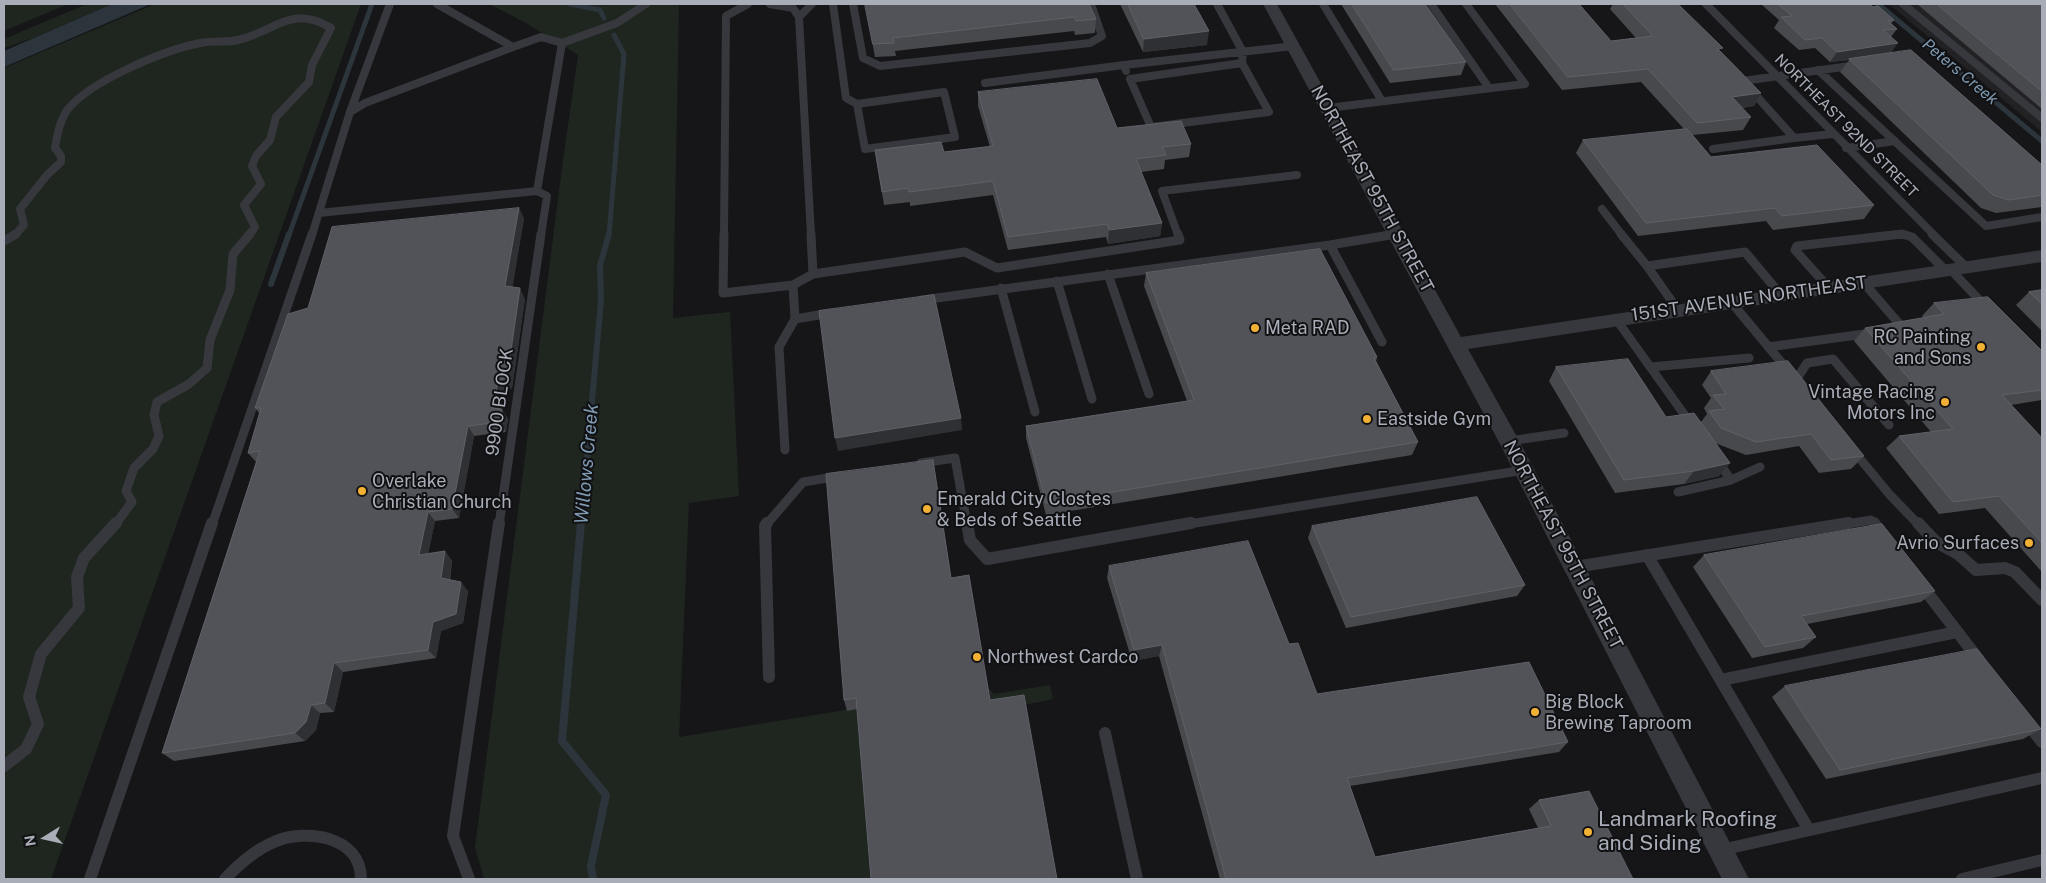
<!DOCTYPE html>
<style>
body{margin:0}
#map{position:relative;width:2046px;height:883px;overflow:hidden;background:#161618;font-family:"Public Sans",sans-serif}
canvas{display:block}
.frame{position:absolute;inset:0;border:5px solid #a8adb8;pointer-events:none}
.north{position:absolute;left:20px;top:813px;width:50px;height:50px;-webkit-text-stroke:4px #111113;paint-order:stroke;rotate:260deg;font-size:14px;font-weight:700;line-height:20px;text-align:center;color:#a8adb8}
.north::after{content:'';display:block;margin:auto;width:18px;height:22px;background:#a8adb8;clip-path:polygon(50% 0,100% 100%,50% 72%,0 100%)}
</style>
<div id="map">
<canvas width="2046" height="883"></canvas>
<div class="frame"></div>
<div class="north">N</div>
</div>
<script>
const ctx = document.querySelector('canvas').getContext('2d');
ctx.lineJoin = 'round';
function fillPath(path, color) {
  ctx.fillStyle = color;
  ctx.fill(path, 'evenodd');
}
function stroke(path, color, width, dash) {
  ctx.strokeStyle = color;
  ctx.lineWidth = width;
  ctx.lineCap = dash ? 'butt' : 'round';
  ctx.setLineDash(dash || []);
  ctx.stroke(path);
}
function write(font, color, halo, rows, align = 'center') {
  ctx.font = font + ' "Public Sans",sans-serif';
  ctx.lineWidth = 4;
  ctx.setLineDash([]);
  ctx.textBaseline = 'middle';
  ctx.strokeStyle = halo;
  ctx.fillStyle = color;
  for (const [text, x, y, turn = 0] of rows) {
    ctx.save();
    ctx.translate(x, y);
    ctx.rotate((+turn || 0) * Math.PI / 180);
    ctx.textAlign = isNaN(turn) ? turn : align;
    if (halo) ctx.strokeText(text, 0, 0);
    ctx.fillText(text, 0, 0);
    ctx.restore();
  }
}
const built = new Path2D(`
 M1889,4h153v128z`);
const green = new Path2D(`
 M4,4h64l-64,27z
 M87,4h25l-76,33 -32,11v-9z
 M155,4h206l-310,875h-47v-811z
 M489,4h190l-6,314 57,-6 9,184 -50,7 -10,234 308,-50 7,7 56,-9 3,14 -29,6 -151,174h-389l-9,-32 88,-687 15,-105 -52,-32z`);
const water = new Path2D(`
 M112,4h39l-147,63v-16z`);
const streamFar2 = new Path2D(`
 M570,4l30,6 4,8
 M1878,4l164,137
 M289,235l83,-231
 M609,235l15,-181 -10,-19`);
const streamFar1 = new Path2D(`
 M271,284l18,-50
 M581,525l20,-225 -1,-35 9,-31`);
const stream = new Path2D(`
 M581,523l-19,218 44,54 -15,71 2,13`);
const laneFar2 = new Path2D(`
 M437,4l76,43 28,-10 21,6 -25,148 10,5 -6,39
 M770,4l23,4 6,9
 M833,4l13,94 11,6
 M853,4l10,54 17,8 210,-23 12,-7 -11,-32
 M1217,4l26,48 -1,11
 M1323,4l59,97
 M1431,4l58,84
 M1706,4l228,231
 M1903,4l139,114
 M562,43l55,-20 29,-19
 M1242,63l27,49 -118,15 -21,-48z
 M1124,65l170,-19
 M1818,70l168,156 56,-9
 M985,83l139,-18 2,6
 M944,92l11,45 -90,12 -8,-45z
 M1328,108l197,-24 -59,-80
 M350,112l15,-9 148,-56
 M1794,138l39,-4
 M1846,148l49,-7
 M1713,149l81,-11 -51,-57 114,-16
 M1602,209l20,26
 M319,213l218,-22
 M15,235l9,-10 -4,-16 27,-34 14,-13v-6l-6,-8c2,-13 5,-29 13,-39 24,-29 97,-59 132,-66 13,-3 26,0 38,-3 38,-9 53,-36 93,-12l-19,37 -3,17 -33,35 -6,23 -14,16 -4,10 9,18 -17,21 11,22 -6,8
 M312,235l38,-123 40,-108
 M724,235l2,-219 22,-12
 M811,235l-12,-218 13,-13
 M1178,235l-16,-44 135,-16
 M1391,235l5,-1
 M1895,235h10`);
const laneFar1 = new Path2D(`
 M724,234l-1,59 70,-8 2,34 -16,28 6,103
 M811,234l2,40 152,-22 32,16 183,-28 -2,-6
 M1621,234l26,32
 M1932,234l34,33
 M4,241l12,-7
 M1330,245l52,97
 M1950,269l37,39
 M1108,274l41,120
 M1057,281l35,118
 M1863,282l39,45 -6,2
 M793,285l20,-11
 M1001,288l34,124
 M1829,288l-34,-38 2,-4 105,-12 10,3 33,33
 M922,300l408,-55 66,-11
 M1732,303l64,77 11,-17 26,-4 56,66
 M1678,310l-31,-44 98,-14 36,43
 M795,319l36,-6
 M1616,319l75,105
 M1768,347l104,-14
 M1651,367l98,-9
 M1509,441l55,-8
 M1852,449l38,46 29,30
 M1717,460l14,20
 M921,463l34,-5 12,67
 M1678,492l53,-12 29,-13
 M115,525l17,-23 -6,-11 8,-23 19,-19 6,-13 -5,-21 3,-13 32,-18 18,-16 3,-28 20,-50 3,-36 17,-20
 M212,525l100,-291
 M499,525l42,-291
 M766,525l37,-43 37,-6
 M1183,525l341,-55
 M1841,525l30,-5 4,5`);
const lane = new Path2D(`
 M767,523l-2,3 4,151
 M967,523l3,17 17,19 204,-36
 M1874,523l9,12
 M1918,523l18,19 22,12 18,16 29,-2 10,4 27,28
 M1647,555l162,275
 M1575,567l274,-44
 M1922,586l57,74
 M1721,680l236,-48
 M2027,723l15,19
 M1105,733l32,146
 M4,766l22,-17 12,-25 -9,-27 12,-43 38,-46 -2,-31 7,-19 32,-35
 M1721,850l321,-72
 M90,879l122,-356
 M225,879c14,-15 30,-29 49,-37 32,-14 87,-6 87,37
 M469,879l-16,-43 46,-313
 M1962,879l80,-19`);
const street = new Path2D(`
 M1263,4h14l184,333 581,-87v12l-574,87 48,86 233,444h-27l-222,-435z`);
const wall = new Path2D(`
 M865,4h224l7,15 -1,14 -20,2 -1,-4 -179,20 1,5 -21,1z
 M1120,4h74l13,41 -64,7z
 M1341,4h84l41,58 -5,13 -71,8z
 M1495,4h84l32,37 25,-3 -26,-29 3,-5h65l43,48 40,41 -7,13 -12,2 9,9 -8,13 -50,5 18,22 163,48 -10,14 -91,11 -7,-9 -128,15 -62,-83 7,-13 101,-11 -43,-47 -79,8z
 M1761,4h108l25,16 -3,4 6,5 -6,8v16l151,112v42l-46,6 -15,-5 -141,-136 9,-12 -19,2 -15,-14 -16,2 -25,-22 5,-8z
 M1917,4h125v105z
 M978,92l139,36 74,16 -2,13 -24,3 -1,9 -23,3 21,51 -2,13 -52,8 -2,-7 -98,13 -15,-55 -83,11v-4l-26,3 -9,-55 69,2 46,-5 -12,-41z
 M524,218l-12,69 13,12 -13,89 -9,3 -2,18 7,10 -2,13 -32,4 -15,82 -24,3 -7,33 17,-3 7,10 -2,19 18,11 -5,32 -22,8 -5,27 -93,14 -9,40 -14,1 -4,17 -11,11 -131,20 -12,-8 94,-291 -8,-9 12,-39 -5,-6z
 M1146,273l231,84 -1,5 42,80 -6,13 -366,60 -20,-77v-12l161,-25 -43,-115z
 M2042,290v41l-26,-26 13,-13z
 M1934,303l108,48v49l-31,5 31,33v134l-57,-64 -46,6 -53,-66 13,-12 32,-4 -77,-91 11,-13 59,-10 -2,-2z
 M1556,367l110,50 35,5 6,-8 -3,-6 7,-10 -9,-13 9,-14 153,85 -13,13 -32,4 -20,-27 -53,9 -31,-12 15,20 -11,13 -35,8 -69,9 -66,-112z
 M1312,526l213,59 -8,11 -171,32 -38,-90z
 M1704,555l231,36 -14,11 -114,22 9,13 -13,11 -51,10 -59,-91z
 M1109,566l180,78 28,50 251,48 -9,10 -209,34 25,71 163,-29 -9,-19 10,-9 94,79h-413l-61,-223 -27,5 -25,-83z
 M951,578l39,122 -133,9 -10,2 -3,-11z
 M1785,686l256,43 -18,10 -197,40 -54,-82z`);
const shadedWall = new Path2D(`
 M1209,31l-2,14 -64,7 1,-13z
 M1898,43l-7,10 -42,6v1l-19,2 7,-10z
 M1761,93l-7,13 -29,4 7,-13z
 M519,208l5,10 -13,79 -6,-11z
 M1162,223l-2,13 -52,8 1,-14z
 M520,288l5,11 -13,89 -9,3 -4,27 -6,-10 5,-27z
 M502,409l6,10 -2,13 -6,-10z
 M961,418l1,12 -124,21 -3,-13z
 M468,426l6,10 -15,82 -7,-9z
 M1730,463l-11,13 -35,8 10,-13z
 M428,512l7,9 -9,44 -7,-10z
 M445,551l7,10 -4,26 -7,-9z
 M461,582l7,9 -5,32 -22,8 -5,27 -8,-8 5,-28z
 M1162,645l-3,11 -27,5 2,-11z
 M334,663l9,9 -9,40 -9,-9z
 M311,705l9,8 -4,17 -11,11 -10,-8z`);
const building = new Path2D(`
 M865,4h224l7,15 -20,2 -2,-4 -181,21 1,5 -21,1z
 M1128,4h66l15,27 -65,8z
 M1352,4h73l41,58 -72,8z
 M1510,4h69l32,37 42,-5 -30,-32h55l45,44 -5,1 43,44 -29,4 19,20 -54,6 -49,-54 -80,8z
 M1778,4h91l4,3 5,-1 16,14 -6,1 9,8 -14,1 15,13 -61,9 -15,-14 -17,2 -24,-23 11,-1z
 M1937,4h105v87z
 M1911,50l131,115v30l-33,5 -16,-5 -144,-136z
 M1097,79l20,49 64,-7 10,23 -29,3 4,8 -30,4 26,64 -53,7 -2,-6 -99,13 -15,-56 -84,11 -1,-4 -26,4 -7,-42 66,-8 3,10 49,-6 -15,-54z
 M1687,129l24,28 106,-12 57,60 -92,11 -7,-8 -129,15 -63,-83z
 M519,208l-14,78 15,2 -13,90 -9,3 -5,27 9,1 -2,13 -32,4 -16,83 -24,3 -9,43 26,-4 -4,27 20,4 -5,32 -23,8 -5,28 -94,13 -9,40 -14,2 -5,17 -11,11 -133,20 98,-302 -12,2 13,-45h-6l33,-94 20,-6 24,-81z
 M1320,249l57,108 -3,1 44,84 -372,61 -20,-77 168,-26 -48,-127z
 M2042,290v14l-13,-12z
 M934,295l27,123 -126,20 -16,-127z
 M1988,297l54,54v39l-40,5 40,43v105l-43,-47 -46,6 -54,-66 54,-7 -88,-101 79,-14 -10,-11z
 M1628,359l38,58 28,-4 36,50 -36,8 -70,9 -68,-113z
 M1788,361l76,95 -33,4 -20,-26 -55,8 -35,-14 -12,-17 15,-2 -11,-14 13,-1 -15,-23z
 M933,460l18,118 18,-3 21,125 34,-5 33,184h-186l-15,-181 -12,2 -18,-226z
 M1477,497l48,88 -174,32 -39,-91z
 M1882,524l53,67 -134,25 15,21 -51,10 -61,-92z
 M1248,541l41,103 9,-1 19,51 212,-32 39,80 -221,36 28,79 176,-31 -12,-26 50,-9 44,88h-407l-64,-234 -28,5 -25,-84z
 M1977,649l64,80 -201,41 -55,-84z`);
const markers = [
 [1255,328,5,"#f2b134"],
 [1981,347,5,"#f2b134"],
 [1945,402,5,"#f2b134"],
 [1367,419,5,"#f2b134"],
 [362,491,5,"#f2b134"],
 [927,509,5,"#f2b134"],
 [2029,543,5,"#f2b134"],
 [977,657,5,"#f2b134"],
 [1535,712,5,"#f2b134"],
 [1588,832,5,"#f2b134"]
];
const farStreetnames = [
 ["NORTHEAST 92ND STREET",1846,126,45]
];
const farWaternames = [
 ["Peters Creek",1960,72,40]
];
const streetNames = [
 ["NORTHEAST 95TH STREET",1372,189,61],
 ["151ST AVENUE NORTHEAST",1749,299,-8],
 ["9900 BLOCK",500,402,-82],
 ["NORTHEAST 95TH STREET",1563,545,62]
];
const poiNames = [
 ["Meta RAD",1265,328],
 ["RC Painting",1971,337,"right"],
 ["and Sons",1971,358,"right"],
 ["Vintage Racing",1935,392,"right"],
 ["Motors Inc",1935,413,"right"],
 ["Eastside Gym",1377,419],
 ["Overlake",372,481],
 ["Christian Church",372,502],
 ["Emerald City Clostes",937,499],
 ["& Beds of Seattle",937,520],
 ["Avrio Surfaces",2019,543,"right"],
 ["Northwest Cardco",987,657],
 ["Big Block",1545,702],
 ["Brewing Taproom",1545,723]
];
const waterNames = [
 ["Willows Creek",587,464,-85]
];
const nearPoinames = [
 ["Landmark Roofing",1598,820],
 ["and Siding",1598,844]
];
fillPath(built, '#222225');
fillPath(green, '#1e261f');
fillPath(water, '#2c353c');
stroke(streamFar2, '#2c353c', 5);
stroke(streamFar1, '#2c353c', 6);
stroke(stream, '#2c353c', 8);
stroke(laneFar2, '#37383d', 8);
stroke(laneFar1, '#37383d', 9);
stroke(lane, '#37383d', 12);
fillPath(street, '#37383d');
fillPath(wall, '#47494d');
fillPath(shadedWall, '#2f3033');
fillPath(building, '#525359');
stroke(building, '#5f6168', 1);
for (const [x, y, r, color] of markers) {
  const dot = new Path2D();
  dot.arc(x, y, r, 0, 2 * Math.PI);
  ctx.fillStyle = color;
  ctx.fill(dot);
  stroke(dot, '#111113', 2);
}
write('15px', '#a8adb8', '#111113', farStreetnames);
write('italic 16px', '#7f9bb3', '#111113', farWaternames);
write('18px', '#a8adb8', '#111113', streetNames);
write('18px', '#a8adb8', '#111113', poiNames, 'left');
write('italic 19px', '#7f9bb3', '#111113', waterNames);
write('21px', '#a8adb8', '#111113', nearPoinames, 'left');
</script>
